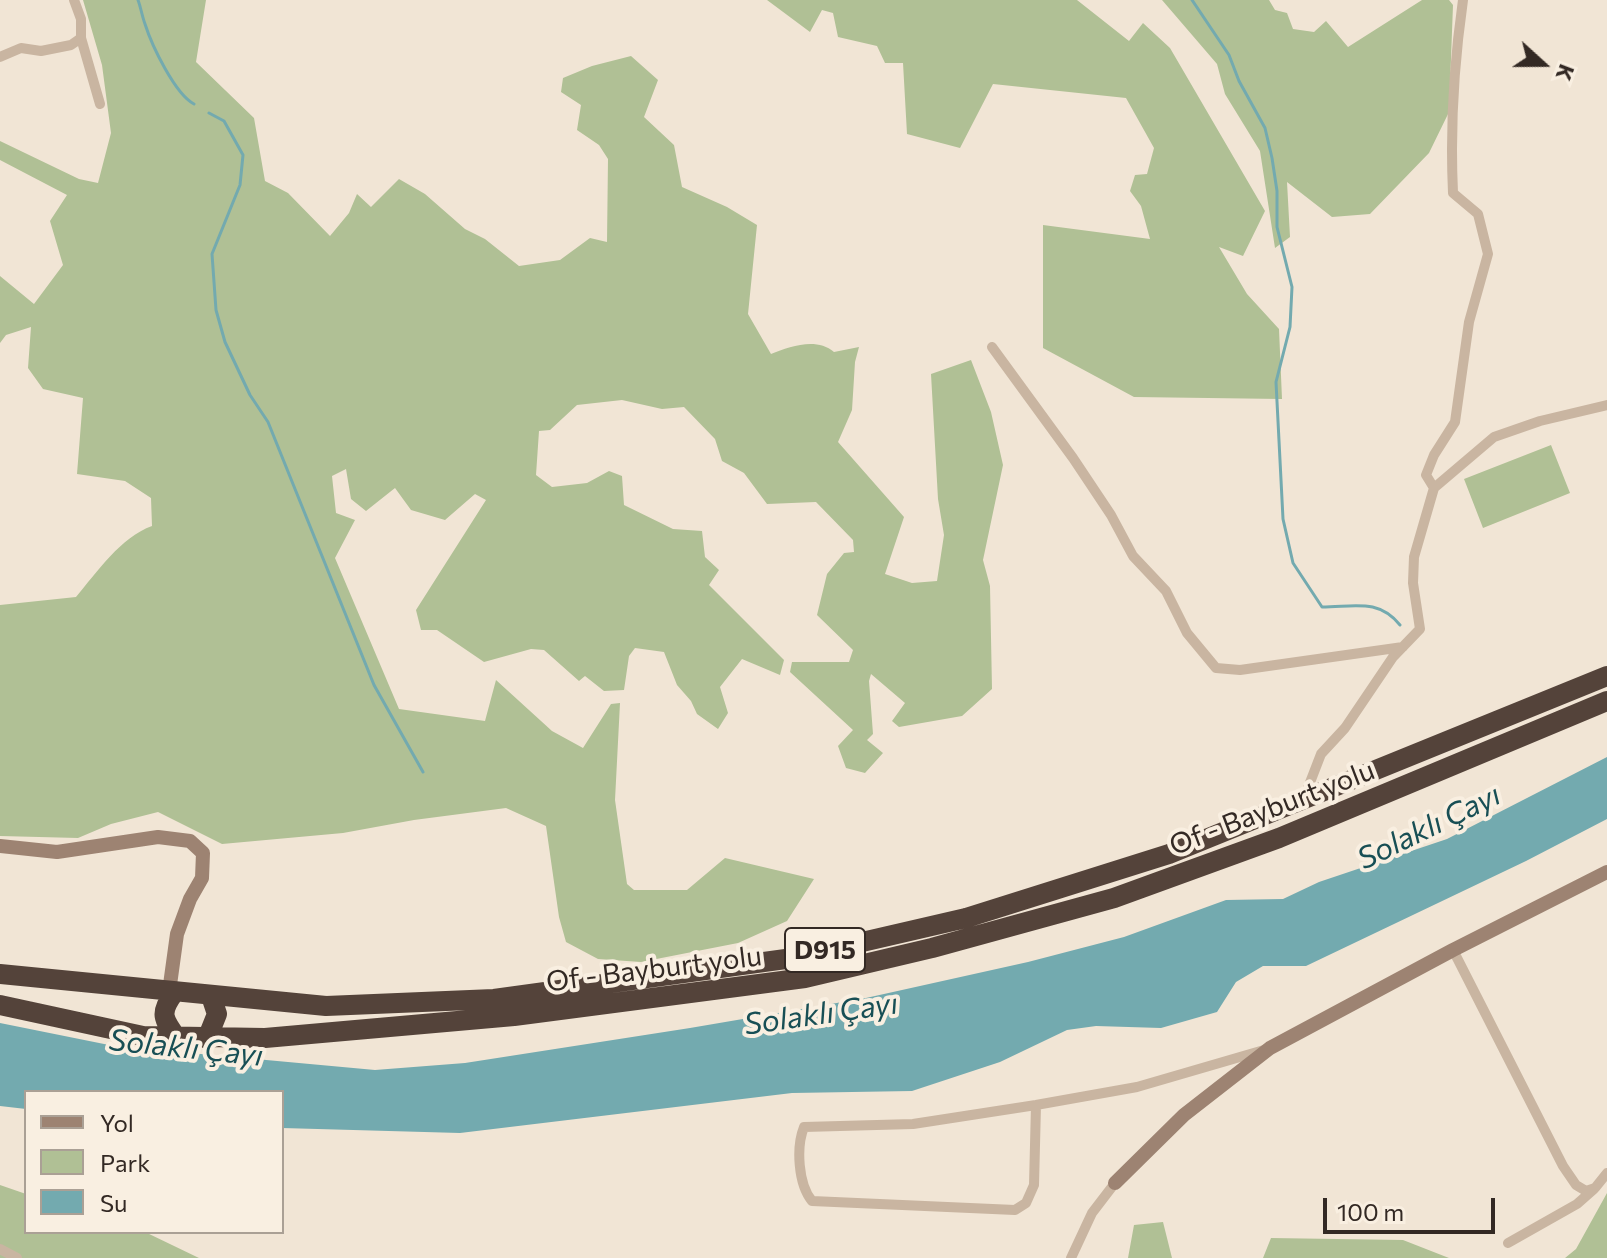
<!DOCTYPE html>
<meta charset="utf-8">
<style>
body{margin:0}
#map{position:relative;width:1607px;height:1258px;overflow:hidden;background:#f1e5d5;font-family:Commissioner,sans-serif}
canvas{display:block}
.legend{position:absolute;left:24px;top:1090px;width:260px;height:144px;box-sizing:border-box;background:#f9efe1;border:2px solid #aaa095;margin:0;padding:10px 14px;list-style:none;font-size:24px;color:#332924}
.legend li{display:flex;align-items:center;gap:16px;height:40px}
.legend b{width:40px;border:2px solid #aaa095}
.north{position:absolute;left:1503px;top:24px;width:80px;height:80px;-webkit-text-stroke:6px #f9efe1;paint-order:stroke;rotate:111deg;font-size:22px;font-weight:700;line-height:32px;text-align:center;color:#332924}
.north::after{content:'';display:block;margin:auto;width:28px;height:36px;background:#332924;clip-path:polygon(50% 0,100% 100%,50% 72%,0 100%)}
.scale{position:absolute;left:1323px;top:1198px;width:172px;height:36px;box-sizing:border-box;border:4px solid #332924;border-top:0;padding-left:10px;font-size:24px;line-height:28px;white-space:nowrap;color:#332924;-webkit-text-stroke:6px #f9efe1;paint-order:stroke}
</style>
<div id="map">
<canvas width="1607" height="1258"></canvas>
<ul class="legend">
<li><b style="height:10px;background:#9d8372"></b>Yol</li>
<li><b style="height:22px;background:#b0c095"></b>Park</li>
<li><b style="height:22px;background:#73aaaf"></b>Su</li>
</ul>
<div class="north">K</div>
<div class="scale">100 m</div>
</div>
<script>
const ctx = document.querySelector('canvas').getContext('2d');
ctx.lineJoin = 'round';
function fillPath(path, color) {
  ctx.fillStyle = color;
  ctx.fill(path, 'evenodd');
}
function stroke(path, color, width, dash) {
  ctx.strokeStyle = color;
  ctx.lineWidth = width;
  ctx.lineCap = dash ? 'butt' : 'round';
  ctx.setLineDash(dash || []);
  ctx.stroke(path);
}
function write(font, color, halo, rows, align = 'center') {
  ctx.font = font + ' Commissioner,sans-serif';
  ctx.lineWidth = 8;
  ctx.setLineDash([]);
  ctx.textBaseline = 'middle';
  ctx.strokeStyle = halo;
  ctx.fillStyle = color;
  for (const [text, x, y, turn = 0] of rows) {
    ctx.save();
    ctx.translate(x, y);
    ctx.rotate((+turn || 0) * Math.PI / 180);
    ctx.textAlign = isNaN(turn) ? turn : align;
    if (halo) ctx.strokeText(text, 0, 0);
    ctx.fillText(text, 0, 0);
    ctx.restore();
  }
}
const green = new Path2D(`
 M83,0h123l-10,62 58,56 11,63 23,12 42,43 19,-23 8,-19 14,13 28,-28 26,15 40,35 20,10 34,27 41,-6 30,-22 17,4 1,-83 -9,-14 -22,-15 4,-25 -20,-13 2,-14 29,-12 39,-10 27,24 -14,37 30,28 8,42 45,20 30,18 -9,89 23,40c19,-8 46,-17 63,-2l25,-5 -4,15 -3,48 -14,32 66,75 -19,57 27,9 25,-2 7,-46 -6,-36 -7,-125 40,-14 20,52 12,53 -20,95 7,26 2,103 -30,27 -63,11 -7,-6 13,-18 -34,-29 -2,7 4,53 -6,6 16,13 -18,20 -19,-5 -8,-22 15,-16 -63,-58 2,-10h57l4,-12 -36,-35 10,-41 17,-21 10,-1 -1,-12 -37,-38 -49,2 -23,-31 -22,-12 -7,-22 -31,-32 -22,2 -40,-9 -45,5 -27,25 -11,1 -3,44 16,12 35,-4 22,-12 13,5 2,29 49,24 29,2 3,26 14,13 -10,15 75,75 -4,15 -38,-16 -22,28 8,26 -10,16 -21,-15 -6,-13 -14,-16 -13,-33 -29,-4 -6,8 -5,34 -20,1 -19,-15 -6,5 -35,-31 -13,-1 -47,13 -47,-32h-16l-5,-20 70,-110 -11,-6 -30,26 -34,-10 -16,-22 -29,23 -15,-12 -5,-30 -14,7 4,37 19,7 -20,38 64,151 86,12 11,-41 56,51 31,17 28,-44 9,-1 -5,97 12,84 7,6h53l38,-32 89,21 -27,42 -49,22 -97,19 -43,-3 -32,-17 -7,-25 -13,-91 -40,-18 -92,12 -71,13 -121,11 -64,-32 -47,12 -33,14 -78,-2v-231l76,-8c21,-25 45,-60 76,-71l-1,-28 -26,-17 -48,-7 6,-76 -40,-9 -15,-21 3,-41 -25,8 -6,8v-67l34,28 29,-39 -13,-44 17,-26 -67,-35v-19l79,38 19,4 13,-50 -9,-68z
 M767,0h310l52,41 14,-18 27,25 95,163 -22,45 -24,-9 28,47 32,35 3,70 -148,-2 -91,-49v-123l107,14 -9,-33 -11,-15 5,-16 12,-1 7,-26 -28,-50 -133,-14 -33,64 -53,-14 -4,-71h-18l-8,-17 -39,-9 -5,-24 -11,-3 -12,22z
 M1162,0h107l6,10 12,3 6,16 21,3 12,-11 22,26 74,-47h27l4,5 -4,107 -20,41 -59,61 -38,3 -45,-35 3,55 -15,11 -15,-97 -35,-57 -8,-30z
 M1551,445l19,48 -87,35 -19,-49z
 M0,1185l26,9v38h119l54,26h-199z
 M1607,1193v65h-42l11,-9z
 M1163,1222l9,36h-44l6,-33z
 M1271,1238l132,2 46,18h-186z`);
const water = new Path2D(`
 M1607,757v62l-81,42 -220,105h-43l-27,16 -19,30 -56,16 -65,-2 -29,4 -67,32 -88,29 -120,2 -332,40 -178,-5v-36h-256v17l-26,-3v-83l114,23 261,24 90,-7 225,-35 176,-30 162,-36 96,-25 102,-37 57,-1 36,-17 128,-43z`);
const stream = new Path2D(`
 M138,0c3,8 4,16 7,24 7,22 30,70 49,80
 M1192,0l37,55 10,26 26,47 7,30 5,33v36l15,60 -2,40 -14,55 7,137 10,44 29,44c32,0 56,-9 78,18
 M209,113l15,8 19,34 -3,30 -28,69 4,56 9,32 25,53 18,27 106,263 49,87`);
const street = new Path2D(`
 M81,38l19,66
 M0,57l21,-9 20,3 30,-6 10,-7v-19l-7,-19
 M992,347l81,111 38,57 22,41 33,35 21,42 29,35 24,2 163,-23
 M1434,488l60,-51 46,-16 67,-16
 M1304,798l17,-44 24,-26 48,-71 27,-28 -7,-46 1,-26 20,-69 -8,-13 8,-20 21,-33 14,-100 19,-68 -10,-40 -25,-21c-3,-64 1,-130 10,-193
 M1453,950l110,216 13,19 10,6 9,-3 12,-15
 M1036,1105l-2,80 -8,18 -11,7 -203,-9c-14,-17 -16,-54 -8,-74l109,-3 123,-19 101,-18 127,-37
 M1508,1243l69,-39 17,-15
 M0,1249l17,9
 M1071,1258l21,-45 23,-30`);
const secondary = new Path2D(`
 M0,846l57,6 101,-15 32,4 13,12 -1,25 -12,21 -13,35 -8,58
 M1115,1183l69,-68 86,-67 183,-98 154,-78`);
const highway = new Path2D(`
 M0,974l326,32 168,-7 299,-41 173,-40 203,-64 438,-178
 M174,993c-15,20 -11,26 3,45
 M0,1005l143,31 122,2 249,-22 291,-38 127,-30 182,-50 165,-60 328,-137
 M207,1039l10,-25 -6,-18`);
const shields = [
 [825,950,80]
];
const shieldNames = [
 ["D915",825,950]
];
const streetNames = [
 ["Of - Bayburt yolu",1272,808,-21],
 ["Of - Bayburt yolu",654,969,-7]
];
const waterNames = [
 ["Solaklı Çayı",1429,827,-26],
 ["Solaklı Çayı",821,1014,-8],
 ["Solaklı Çayı",186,1048,6]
];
fillPath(green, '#b0c095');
fillPath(water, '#73aaaf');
stroke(stream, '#73aaaf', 3);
stroke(street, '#c9b5a1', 10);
stroke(secondary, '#9d8372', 14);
stroke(highway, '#54433a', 20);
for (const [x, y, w] of shields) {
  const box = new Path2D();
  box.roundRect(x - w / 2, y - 22, w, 44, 6);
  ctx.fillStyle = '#f9efe1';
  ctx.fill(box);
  stroke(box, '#332924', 2);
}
write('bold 26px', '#332924', null, shieldNames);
write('28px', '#332924', '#f9efe1', streetNames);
write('italic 30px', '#184f55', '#f9efe1', waterNames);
</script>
